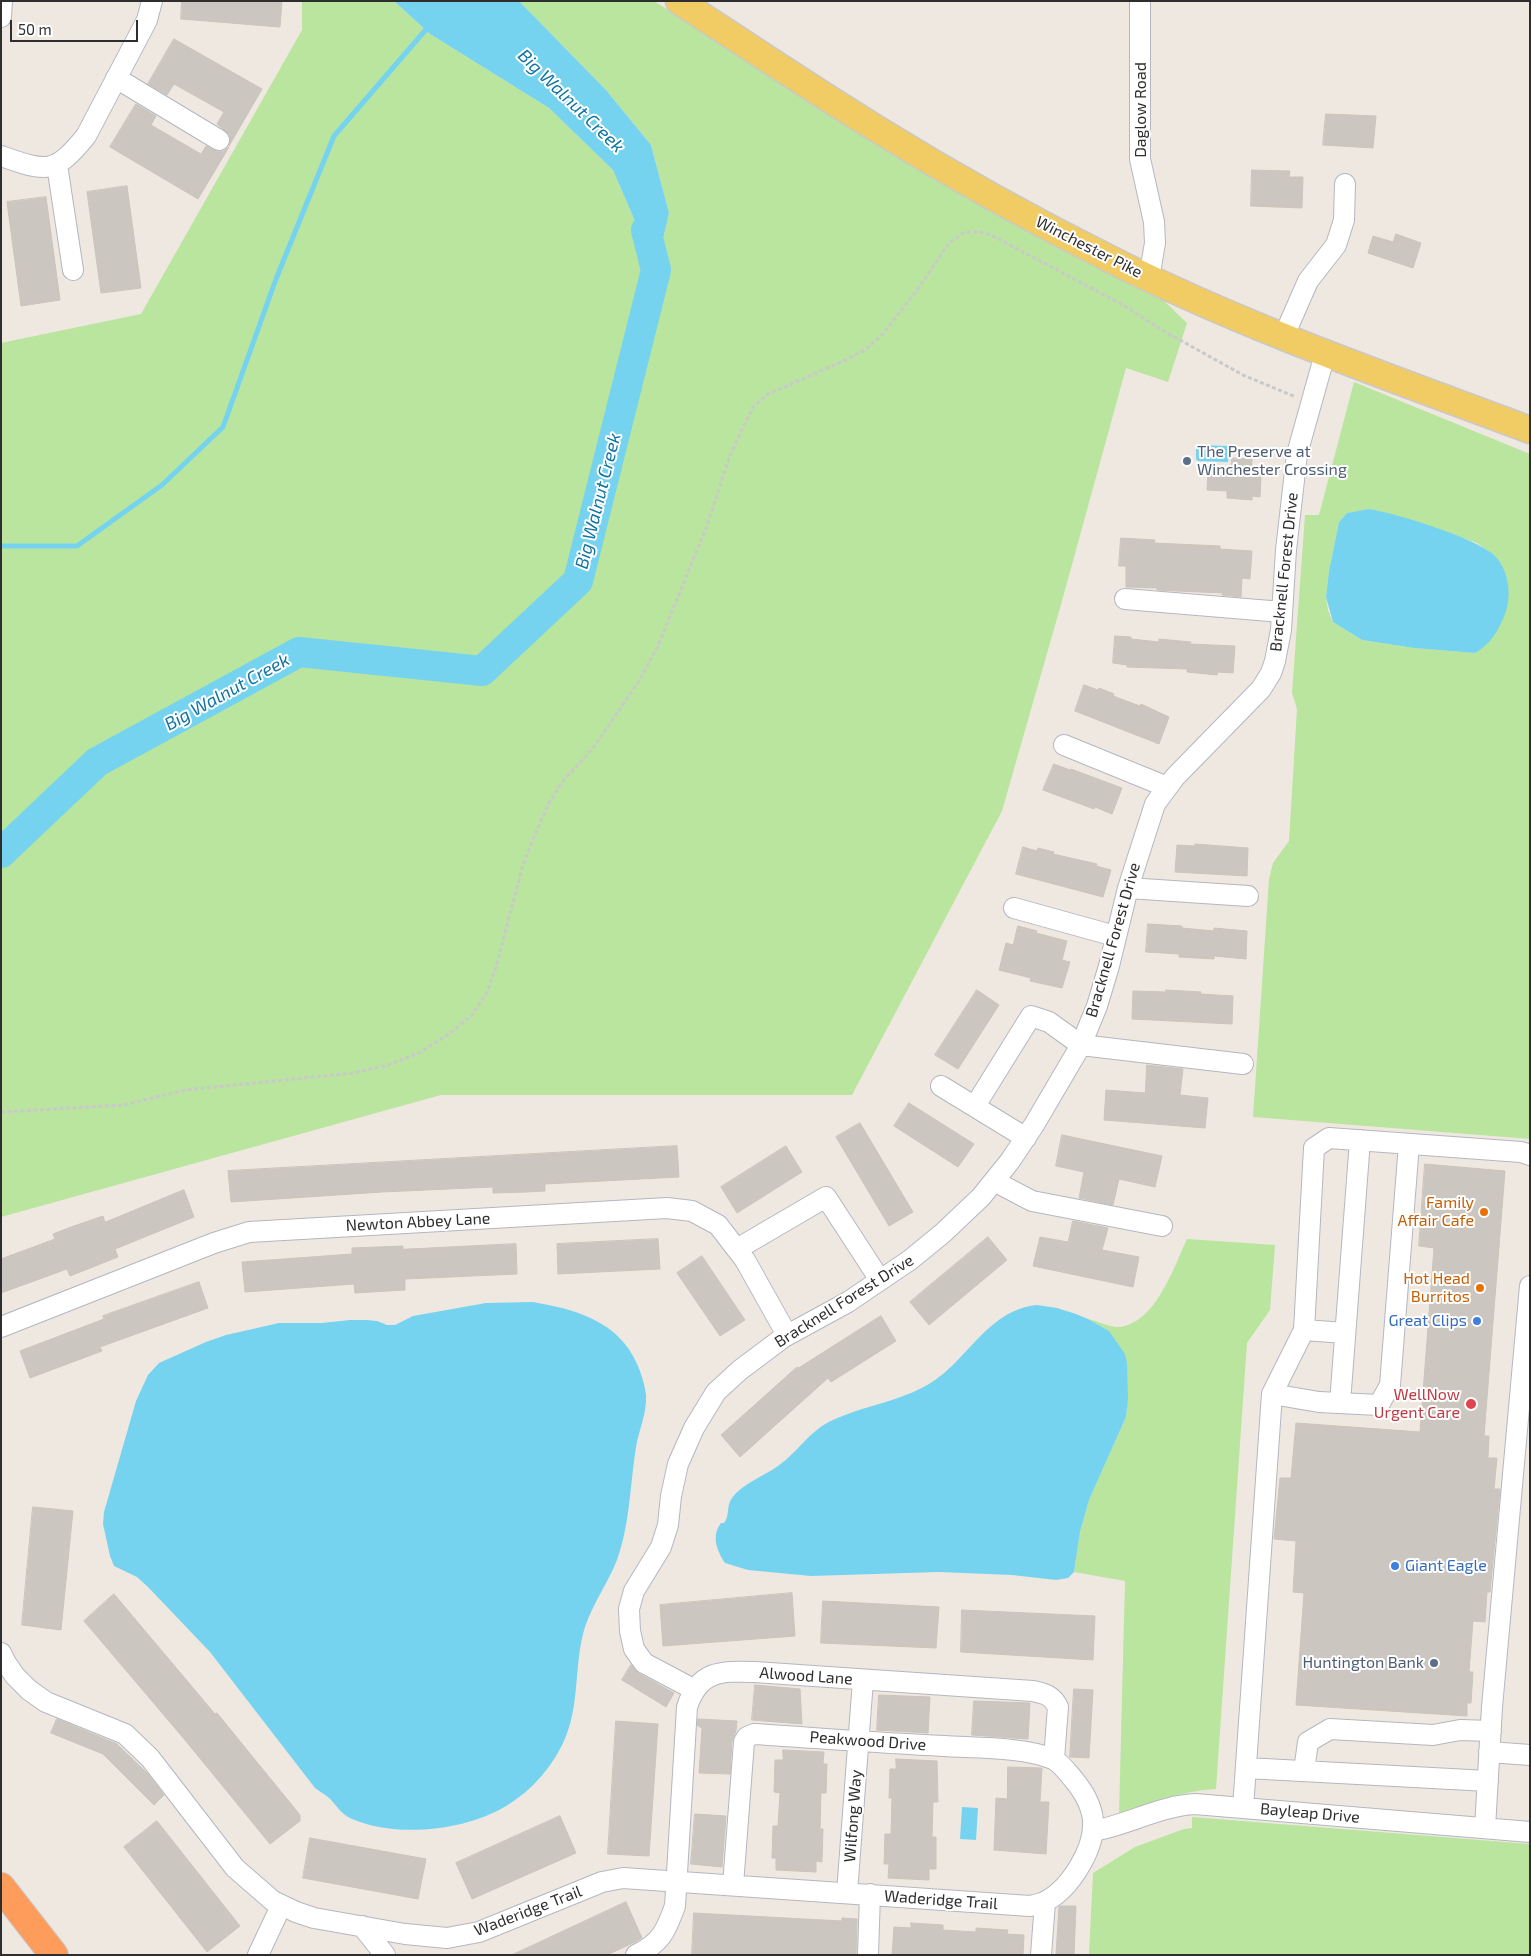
<!DOCTYPE html>
<style>
body{margin:0}
#map{position:relative;width:1531px;height:1956px;overflow:hidden;background:#efe8e1;font-family:"Exo 2",sans-serif}
canvas{display:block}
.frame{position:absolute;inset:0;border:2px solid #2e2e2e;pointer-events:none}
.scale{position:absolute;left:10px;top:20px;width:128px;height:22px;box-sizing:border-box;border:2px solid #2e2e2e;border-top:0;padding-left:6px;font-size:15px;line-height:18px;white-space:nowrap;color:#2e2e2e;-webkit-text-stroke:4px #fff;paint-order:stroke}
</style>
<div id="map">
<canvas width="1531" height="1956"></canvas>
<div class="frame"></div>
<div class="scale">50 m</div>
</div>
<script>
const ctx = document.querySelector('canvas').getContext('2d');
ctx.lineJoin = 'round';
function fillPath(path, color) {
  ctx.fillStyle = color;
  ctx.fill(path, 'evenodd');
}
function stroke(path, color, width, dash) {
  ctx.strokeStyle = color;
  ctx.lineWidth = width;
  ctx.lineCap = dash ? 'butt' : 'round';
  ctx.setLineDash(dash || []);
  ctx.stroke(path);
}
function write(font, color, halo, rows, align = 'center') {
  ctx.font = font + ' "Exo 2",sans-serif';
  ctx.lineWidth = 4;
  ctx.setLineDash([]);
  ctx.textBaseline = 'middle';
  ctx.strokeStyle = halo;
  ctx.fillStyle = color;
  for (const [text, x, y, turn = 0] of rows) {
    ctx.save();
    ctx.translate(x, y);
    ctx.rotate((+turn || 0) * Math.PI / 180);
    ctx.textAlign = isNaN(turn) ? turn : align;
    if (halo) ctx.strokeText(text, 0, 0);
    ctx.fillText(text, 0, 0);
    ctx.restore();
  }
}
const green = new Path2D(`
 M302,1h92l36,33 119,74 64,62 43,100 13,-57 -18,-68 -45,-55 -87,-89h135l259,162 115,68 134,68 25,24 -19,59 -42,-14 -64,233 -60,210 -150,284h-411l-440,122v-874l140,-29 161,-284z
 M1354,382l176,72v685l-277,-22 16,-238 4,-16 16,-22 8,-132 -5,-16 13,-178h14zM1368,509l50,13 59,21 18,13 -20,97 -61,-5 -52,-8 -29,-18 -5,-12 -2,-13 3,-26 10,-49 8,-9z
 M1187,1239l88,6 -5,65 -23,33 -31,446c-33,1 -65,15 -97,25l6,-233 -51,-9 6,-40 9,-32 37,-83 1,-8v-46l-18,-32 -21,-12c9,2 21,8 30,8 37,-2 56,-60 69,-88z
 M1192,1817l338,27v111h-441l4,-82 42,-26 49,-18 8,-1z`);
const water = new Path2D(`
 M394,1h125l87,89 45,55 18,68 -13,57 -43,-100 -64,-62 -119,-74z
 M1199,445l28,1 2,3 -1,13 -30,-1 -2,-2v-11z
 M1368,509c24,3 113,30 128,48 13,15 16,39 9,57 -7,17 -14,30 -30,39l-61,-5 -52,-8 -29,-18 -7,-25 3,-26 10,-49 8,-9z
 M533,1302c41,7 86,19 104,62 4,8 8,22 9,31 1,18 -7,35 -10,52 -6,38 -6,77 -19,113 -9,23 -24,43 -32,67 -11,35 -5,74 -19,109 -11,28 -34,55 -60,70 -41,25 -110,32 -154,13 -13,-6 -14,-13 -24,-22 -4,-3 -9,-6 -13,-9l-105,-136 -62,-65 -11,-10 -23,-11 -4,-10 -7,-32 1,-12 32,-111 12,-26 11,-12 47,-21 20,-7 53,-12h43l28,-3h17l10,1 10,4h8l18,-9 73,-13z
 M1037,1305l20,3 19,6 12,5 21,12 16,23 2,9 1,36 -2,18 -37,83 -9,32 -6,40 -6,6 -12,2 -44,-5 -73,-3 -128,4 -63,-6 -23,-7c-8,-12 -14,-27 -4,-40h3c6,-7 2,-17 8,-25 10,-14 32,-22 46,-32 20,-14 32,-36 55,-46 30,-14 68,-19 96,-36 39,-23 58,-74 108,-79z
 M962,1807l16,1 -2,32 -16,-1z`);
const stream = new Path2D(`
 M1,546h76l85,-61 61,-58 53,-148 58,-143 95,-110`);
const river = new Path2D(`
 M1,853l96,-91 202,-110 183,19 96,-90 78,-311 -10,-40`);
const building = new Path2D(`
 M182,1h100l-2,26 -99,-8z
 M174,39l88,50 -33,57 1,-11 -13,-11 7,-12 -50,-28 -7,11 -19,-11z
 M136,104l20,12 -5,9 50,29 5,-8 12,6 6,-1 5,-4 -31,52 -88,-52z
 M1326,114l50,2 -3,32 -50,-3z
 M1252,170l38,1 -1,6h14l-1,31 -51,-2z
 M127,186l14,102 -40,5 -14,-101z
 M46,197l14,103 -39,6 -14,-104z
 M1396,234l25,9 -8,25 -45,-15 5,-17 20,6z
 M1232,458l20,1 -1,18h10l-1,20 -8,-1v4l-25,-2v-7l-20,-1 1,-18h23z
 M1121,538l34,2 -1,3 66,3v3l32,2 -2,28 -8,-1 -1,19 -19,-2 1,-2 -46,-2 -20,-1v-2l-31,-1v-21h-7z
 M1115,636l16,1v2l28,3v-3l32,3 -1,2 45,2 -2,27 -15,-1 -1,3 -30,-3v-3l-60,-2v-2l-14,-2z
 M1084,685l14,5 1,-2 15,6 -1,2 27,10 1,-2 28,13 -10,27 -84,-33z
 M1054,764l16,6 1,-1 51,19 -10,26 -17,-7 -1,2 -51,-19z
 M1195,844l53,4 -1,28 -72,-4 2,-27 18,1z
 M1023,847l14,4 1,-3 16,4 -1,2 44,10 -1,2 15,4 -8,27 -87,-23z
 M1148,924l34,2v2l32,3v-3l33,3 -1,28 -32,-3v3l-35,-2v-3l-33,-2z
 M1018,926l19,5 -1,2 31,8 -5,19 8,2 -8,26 -32,-7 1,-3 -32,-8 7,-27 7,2z
 M977,990l22,15 -41,64 -23,-14z
 M1166,990l35,2 -1,2 33,2 -1,28 -100,-5 1,-28 33,1z
 M1147,1065l36,4 -3,26 28,3 -3,30 -101,-8 2,-30 39,3z
 M909,1103l65,41 -16,23 -64,-41z
 M860,1123l53,89 -24,14 -53,-89z
 M1062,1135l100,21 -7,31 -36,-8 -6,26 -34,-7 5,-26 -28,-6z
 M677,1146l2,31 -134,7v7l-19,1 -33,1v-6l-111,5 -151,10 -3,-31z
 M786,1146l16,26 -65,41 -16,-26z
 M1425,1164l80,7 -21,265h5l-1,22h9l-3,31h6l-10,103h-3l-2,30 -12,-1 -4,51h4l-2,31h-4v13l-171,-11 8,-112 -11,-1 3,-51 -22,-2 6,-61h11l5,-55 124,9 14,-184 -15,-2z
 M184,1190l10,27 -79,32 3,8 -48,19 -3,-7 -66,24v-34l54,-20 -2,-5 18,-7 32,-11 2,6z
 M1073,1221l35,7 -6,22 37,7 -6,30 -100,-21 7,-29 28,5z
 M988,1237l19,23 -78,65 -19,-23z
 M658,1239l2,30 -102,5 -1,-30z
 M516,1244l1,30 -112,5v11l-50,3 -1,-9 -109,8 -3,-30 110,-8v-6l51,-2v3z
 M702,1256l43,64 -25,16 -43,-63z
 M199,1282l9,26 -108,39 2,4 -72,27 -10,-27 84,-32 -1,-3z
 M881,1316l15,25 -65,41 -3,-4 -88,79 -19,-22 76,-68 1,1z
 M33,1507l40,4 -12,119 -39,-5z
 M792,1593l3,43 -132,10 -3,-41z
 M114,1594l101,120 2,-1 83,102v6l-30,23 -85,-104 -101,-119z
 M823,1601l116,6 -3,41 -115,-5z
 M962,1610l133,6 -2,44 -132,-8z
 M631,1665l7,8 36,20 -8,14 -44,-27z
 M755,1685l45,4 2,35 -50,-4z
 M1074,1689l19,1 -4,68 -19,-1z
 M879,1695l51,2 -2,36 -51,-3z
 M974,1701l56,2 -2,36 -56,-4z
 M57,1719l60,25 30,29 17,22 -10,10 -51,-51 -52,-21z
 M698,1719l39,2 -1,10 -4,10 -2,33 -31,-1 3,-45 -4,-2z
 M616,1721l42,3 -9,132 -41,-2z
 M783,1750l41,2 -1,12h4l-1,29h-5l-1,36h3l-1,33 -6,-1v11l-40,-2v-12h-4l1,-32h5l2,-33 -6,-1 1,-32h8z
 M896,1759l41,2 1,41h-5l-1,35h4v32h-7v11l-41,-2 1,-14h-5l1,-30h6l1,-36h-3l1,-29h6z
 M1008,1767l34,1 -2,34h9l-3,52 -52,-4 2,-52 11,1z
 M695,1814l31,2 -4,51 -31,-3z
 M560,1816l16,37 -104,46 -16,-36z
 M157,1821l83,105 -33,26 -83,-105z
 M310,1838l116,21 -8,40 -115,-21z
 M626,1902l16,36 -7,4 -28,13h-95z
 M1061,1906h15l-2,49h-18l3,-48z
 M694,1913l148,8v-3l15,1 -1,36h-164z
 M911,1923l32,2v5l33,2v-4l32,2 -1,4 17,1 -1,20h-131l2,-28 17,1z`);
const path = new Path2D(`
 M1,1112l123,-7 61,-15 168,-17 35,-8 31,-12 30,-19 22,-18 15,-22 10,-27 27,-102 13,-33 14,-31 12,-19 32,-35 45,-66 19,-35 48,-118 24,-73 23,-48 15,-13 69,-30 28,-14 17,-15 36,-46 31,-46 16,-11h14l12,3 132,70 37,24 83,46 53,22`);
const minor = new Path2D(`
 M1140,1v158l14,63 1,21 -6,35
 M1,17l1,-16
 M116,78l103,62
 M1,156c46,16 53,19 85,-20l61,-116 5,-19
 M57,165l16,105
 M1283,338l25,-57 28,-36 8,-25 1,-36
 M1125,599l157,13
 M1064,745l103,42
 M1128,888l120,8
 M1014,908l101,28
 M941,1086l85,52
 M975,1106l56,-90 18,6 32,23 162,19
 M994,1181l38,20 130,25
 M737,1249l89,-52 54,83
 M1,1327l213,-84 35,-11 418,-24 25,3 26,14 27,35 42,75
 M1304,1330l41,3
 M1272,1394l47,8 60,3 11,-20 19,-241
 M1340,1403l20,-263
 M1,1653l5,10 9,13 14,14 17,12 79,32 25,24 85,110 38,33 23,11 18,6 91,16 42,4 32,-6 123,-50 21,-4 407,28c4,-1 10,-2 14,-4 26,-12 51,-54 49,-81 -1,-15 -10,-30 -19,-41 -6,-7 -13,-17 -21,-21 -29,-12 -78,-11 -109,-13 -64,-3 -127,-8 -190,-12l-7,3 -3,5 -11,143
 M693,1689l-49,-26 -10,-14 -4,-18 -1,-22 5,-18 27,-44 7,-22 3,-29 7,-32 16,-36 22,-36 24,-22 44,-33 64,-35 62,-42 33,-27 38,-36 29,-36 24,-36 47,-80 16,-39 12,-40 19,-78 27,-84 20,-27 86,-88 10,-16 4,-12 6,-31 5,-80 11,-96 28,-100
 M1489,1752l41,3
 M1246,1768l242,13
 M1304,1771l4,-29 22,-13 103,6 27,-5 31,1
 M1243,1808l29,-414 32,-64 10,-182 15,-10 192,14 9,3
 M1485,1828l7,-121 38,-421
 M1093,1831c35,-6 66,-25 102,-27l335,28
 M847,1893l16,-213
 M362,1926l23,29
 M258,1955l23,-49
 M636,1955c25,-12 30,-24 39,-49l12,-199c12,-37 34,-36 68,-35l278,19c12,3 19,4 25,16l-4,52
 M868,1955l2,-61
 M1041,1955l4,-53`);
const major = new Path2D(`
 M679,1c66,43 131,87 198,128 76,47 155,91 235,131 134,68 277,117 418,170`);
const highway = new Path2D(`
 M1,1887l53,68`);
const markers = [
 [1187,461,5,"#5c6f8a"],
 [1484,1212,5,"#e8710a"],
 [1480,1288,5,"#e8710a"],
 [1477,1321,5,"#3f7fe0"],
 [1471,1404,6,"#e0444e"],
 [1395,1566,5,"#3f7fe0"],
 [1434,1663,5,"#5c6f8a"]
];
const streetNames = [
 ["Daglow Road",1141,110,-90],
 ["Winchester Pike",1089,247,27],
 ["Bracknell Forest Drive",1284,572,-84],
 ["Bracknell Forest Drive",1113,940,-74],
 ["Newton Abbey Lane",418,1222,-3],
 ["Bracknell Forest Drive",844,1301,-32],
 ["Alwood Lane",806,1676,4],
 ["Peakwood Drive",868,1741,4],
 ["Bayleap Drive",1310,1813,5],
 ["Wilfong Way",853,1816,-86],
 ["Waderidge Trail",941,1900,4],
 ["Waderidge Trail",528,1911,-21]
];
const serviceNames = [
 ["The Preserve at",1197,452],
 ["Winchester Crossing",1197,470],
 ["Huntington Bank",1424,1663,"right"]
];
const foodNames = [
 ["Family",1474,1203],
 ["Affair Cafe",1474,1221],
 ["Hot Head",1470,1279],
 ["Burritos",1470,1297]
];
const shopNames = [
 ["Great Clips",1467,1321],
 ["Giant Eagle",1405,1566,"left"]
];
const healthNames = [
 ["WellNow",1460,1395],
 ["Urgent Care",1460,1413]
];
const waterNames = [
 ["Big Walnut Creek",571,101,44],
 ["Big Walnut Creek",598,501,-76],
 ["Big Walnut Creek",227,692,-29]
];
fillPath(green, '#b9e59e');
fillPath(water, '#75d3ef');
stroke(stream, '#75d3ef', 5);
stroke(river, '#75d3ef', 30);
fillPath(building, '#cbc6bf');
stroke(building, '#cbc4ba', 1);
stroke(minor, '#b4b7c1', 22);
stroke(major, '#c9c9c9', 29);
stroke(highway, '#c9c9c9', 30);
stroke(path, '#c9c9c9', 3, [4, 2.5]);
stroke(minor, '#fff', 20);
stroke(major, '#f1cb63', 26);
stroke(highway, '#fe9c5c', 28);
for (const [x, y, r, color] of markers) {
  const dot = new Path2D();
  dot.arc(x, y, r, 0, 2 * Math.PI);
  ctx.fillStyle = color;
  ctx.fill(dot);
  stroke(dot, '#fff', 2);
}
write('16px', '#2e2e2e', '#fff', streetNames);
write('16px', '#4e5e75', '#fff', serviceNames, 'left');
write('16px', '#c56008', '#fff', foodNames, 'right');
write('16px', '#366cbe', '#fff', shopNames, 'right');
write('16px', '#be3a42', '#fff', healthNames, 'right');
write('italic 18px', '#0e74a2', '#fff', waterNames);
</script>
